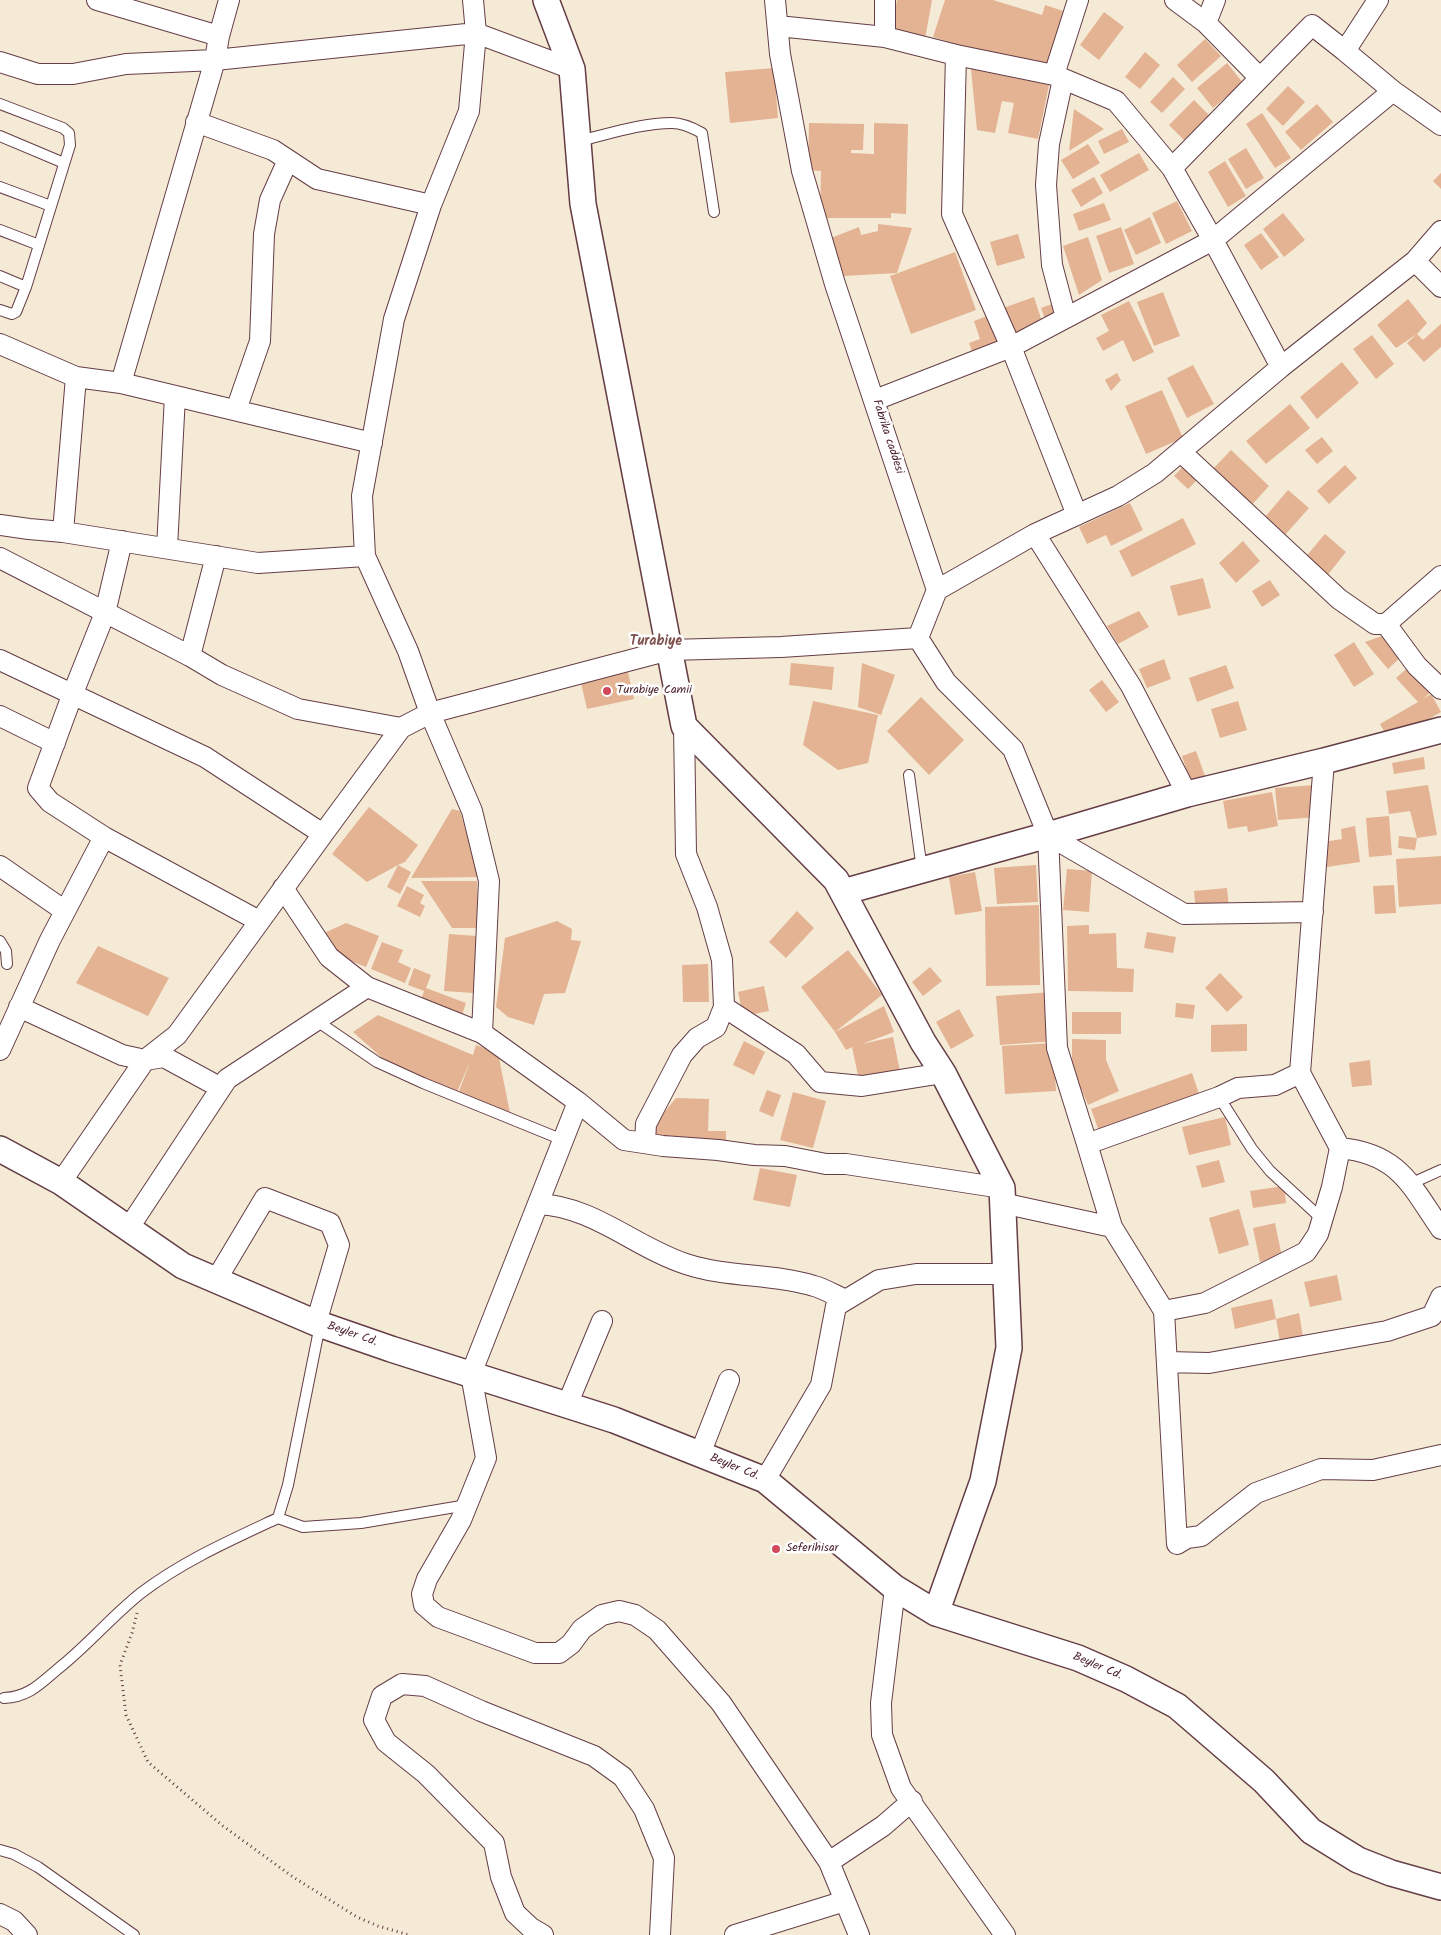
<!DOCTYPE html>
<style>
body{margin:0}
canvas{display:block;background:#f5ead6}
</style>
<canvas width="1441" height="1935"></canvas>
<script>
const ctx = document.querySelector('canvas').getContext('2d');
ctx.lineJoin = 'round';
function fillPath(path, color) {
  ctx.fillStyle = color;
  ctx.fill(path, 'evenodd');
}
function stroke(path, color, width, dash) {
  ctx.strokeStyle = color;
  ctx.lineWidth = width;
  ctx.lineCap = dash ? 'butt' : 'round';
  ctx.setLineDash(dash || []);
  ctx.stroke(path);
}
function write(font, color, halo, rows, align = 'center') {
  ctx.font = font + ' Kalam,sans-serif';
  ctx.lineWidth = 5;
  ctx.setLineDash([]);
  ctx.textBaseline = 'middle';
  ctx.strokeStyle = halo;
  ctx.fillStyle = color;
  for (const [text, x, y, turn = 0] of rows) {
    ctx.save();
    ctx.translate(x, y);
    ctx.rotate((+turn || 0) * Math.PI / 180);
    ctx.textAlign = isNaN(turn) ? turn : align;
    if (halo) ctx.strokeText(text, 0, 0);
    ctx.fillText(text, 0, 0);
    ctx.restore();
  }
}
const building = new Path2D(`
 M897,0h35l-7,39 -34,-6z
 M945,0h48l49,15 3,-10 18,6 -18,60 -112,-34z
 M1104,12l20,15 -25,33 -19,-15z
 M1205,39l16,17 -29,26 -15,-17z
 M1145,52l15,13 -20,24 -15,-12z
 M1227,63l16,20 -30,25 -16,-20z
 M774,68l4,50 -48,5 -5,-51z
 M971,69l78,16 -11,54 -30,-6 6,-30 -12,-2 -7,32 -18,-3z
 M1173,77l12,12 -23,24 -12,-11z
 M1288,86l17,16 -22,24 -17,-17z
 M1194,100l15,15 -25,25 -15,-15z
 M1317,104l16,18 -32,28 -16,-18z
 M1074,109l30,20 -35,22z
 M1262,113l29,45 -16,10 -29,-44z
 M809,123l55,1 -1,26h-12v3l23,1v-31l34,1 -2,90 -15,-1v5h-71l1,-47 -13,-1z
 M1122,129l7,13 -25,12 -6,-13z
 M1088,144l12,19 -27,16 -12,-19z
 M1246,148l18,30 -18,11 -18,-30z
 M1139,153l10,17 -39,22 -10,-17z
 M1225,161l21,35 -18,11 -20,-35z
 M1441,173v16l-8,-8z
 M1094,177l9,16 -22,14 -10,-17z
 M1177,201l15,30 -26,13 -14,-31z
 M1104,203l7,17 -32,11 -6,-17z
 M1283,213l22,27 -21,17 -21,-28z
 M1150,217l11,26 -25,12 -12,-25z
 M878,224l34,4 -15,45 -53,3 -13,-38 28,-11 2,8 17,-4z
 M1121,227l13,37 -25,9 -13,-37z
 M1261,233l18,24 -18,13 -17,-25z
 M1018,234l7,24 -28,8 -7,-24z
 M1088,237l14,43 -23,15 -16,-49z
 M955,252l21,58 -65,24 -21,-58z
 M1163,292l17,44 -26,10 -17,-44z
 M1034,297l9,28 -31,10 -9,-27z
 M1408,299l19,24 -10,11 -21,14 -19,-23z
 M1129,301l25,51 -21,10 -10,-22 -20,11 -7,-13 13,-7 -8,-16z
 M1052,304l4,11 -11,4 -4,-11z
 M993,314l12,31 -31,12 -5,-14 11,-4 -6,-18z
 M1441,324v23l-17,15 -17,-19 10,-9 6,6z
 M1372,335l22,29 -18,15 -23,-30z
 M1342,362l17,21 -42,36 -17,-22z
 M1193,365l21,39 -27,14 -20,-40z
 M1117,373l4,7 -10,11 -6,-11z
 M1162,390l21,48 -37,16 -21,-48z
 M1290,404l20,24 -44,36 -20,-23z
 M1322,437l11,14 -16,13 -12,-14z
 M1231,450l38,36 -20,22 -38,-37z
 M1186,463l14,14 -12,12 -14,-13z
 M1345,465l12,13 -28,26 -12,-13z
 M1288,490l21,18 -24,27 -20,-18z
 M1130,503l13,27 -32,16 -5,-11 -19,9 -8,-17z
 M1183,518l13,26 -64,33 -13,-26z
 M1325,534l21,18 -20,25 -23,-17z
 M1243,541l17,20 -24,22 -17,-20z
 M1203,578l8,30 -33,8 -8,-30z
 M1270,580l10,15 -18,12 -10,-16z
 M1139,611l10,16 -31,17 -11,-18z
 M1385,635l18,20 -15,14 -23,-27z
 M1354,642l20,32 -20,13 -20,-32z
 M1164,659l7,20 -24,9 -8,-19z
 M791,663l43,4 -2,23 -43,-5z
 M862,663l33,12 -14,40 -23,-8z
 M1412,664l22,25 -11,10 8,-5 10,18 -51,30 -10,-18 38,-22 -22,-24z
 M1226,665l8,23 -37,14 -8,-24z
 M628,672l6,27 -47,10 -6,-26z
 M1102,680l17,22 -13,10 -17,-22z
 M921,697l43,43 -35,35 -42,-44z
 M813,701l65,14 -10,48 -30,7 -35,-25z
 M1238,701l9,29 -27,8 -9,-29z
 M1196,751l9,25 -15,5 -8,-25z
 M1424,757l1,12 -31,5 -2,-11z
 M1315,785l3,32 -40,3 -3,-32z
 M1428,785l9,50 -20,3 -7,-27 -21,3 -3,-23z
 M1272,792l6,34 -30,6 -1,-6 -19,3 -5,-28z
 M369,807l49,38 -13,17 -7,3 13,7 -11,22 -13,-7 11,-22 -31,17 -35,-28z
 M452,809l8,2 19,66 -68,1z
 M1389,816l3,39 -23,2 -3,-39z
 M1355,826l5,36 -33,5 -4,-25 19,-3 -1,-10z
 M1399,836l18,2 -2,12 -17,-2z
 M1441,856v48l-42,3 -3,-48z
 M1036,865l2,37 -41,2 -3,-36z
 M1067,869l25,2 -3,41 -26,-2z
 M975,872l7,39 -27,4 -6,-38z
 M421,881h56l1,47h-26z
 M1394,885l2,28 -21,1 -2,-28z
 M407,886l17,9 -4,8 5,3 -5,11 -23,-11z
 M1227,888l2,19 -33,4 -2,-20z
 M1039,905l1,80 -54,1 -1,-79z
 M797,911l17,17 -28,30 -17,-16z
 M557,921l15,8 -1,11 10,1 -16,52 -21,1 -10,31 -26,-8 -12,-10 9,-69z
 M346,923l33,13 -13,31 -35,-14 -9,-19z
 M1089,925v9l27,-1 1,35 17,1 -1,23 -65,-1 -1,-65z
 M1147,932l29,5 -3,16 -29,-5z
 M449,934l28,2 -4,57 -29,-2z
 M382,942l21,8 -5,12 13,6 -6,15 -34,-14z
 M98,946l71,32 -21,38 -72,-33z
 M848,950l34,45 -47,37 -34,-45z
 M708,964l1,38h-26l-1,-37z
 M930,967l12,14 -19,15 -11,-14z
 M414,968l17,7 -5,13 40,15 -6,18 -41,-15 5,-15 -16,-6z
 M1220,973l23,24 -16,15 -22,-24z
 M764,986l5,25 -26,5 -5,-24z
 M1052,992l3,49 -55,4 -4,-49z
 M1176,1003l19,2 -2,14 -18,-2z
 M884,1006l10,26 -32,12 31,-7 7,34 -41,9 -7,-33 -6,3 -11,-18z
 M959,1009l15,27 -23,13 -15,-27z
 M1072,1012h49v22h-49z
 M378,1015l95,40 3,-10 22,8 12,60 -52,-19 13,-35 -14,33 -69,-29 -35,-31z
 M1247,1024v27l-36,1v-27z
 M1072,1039l34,1v20l13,31 -31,14 -16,-38z
 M744,1041l21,11 -11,23 -21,-10z
 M1053,1043l3,48 -51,3 -3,-48z
 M1370,1060l2,25 -20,2 -3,-24z
 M1192,1073l8,24 -100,37 -9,-25z
 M767,1090l14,5 -8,22 -14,-6z
 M793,1092l33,9 -13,47 -33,-8z
 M676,1098l33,1 -1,32h18v13l-70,-2 -7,-11z
 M1225,1117l6,28 -42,10 -7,-28z
 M1219,1160l6,22 -23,6 -6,-22z
 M760,1168l37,7 -7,32 -37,-7z
 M1284,1186l2,17 -33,5 -3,-17z
 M1239,1209l10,36 -30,9 -10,-36z
 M1275,1223l7,34 -22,5 -7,-34z
 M1337,1275l5,25 -32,7 -6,-25z
 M1272,1299l4,20 -41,10 -4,-21z
 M1299,1313l5,30 -23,5 -5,-29z`);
const path = new Path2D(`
 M137,1613l-5,20 -12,32 6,50 22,47 75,64 70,51 64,40 21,9 31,9`);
const service = new Path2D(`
 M0,104l63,24 6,5 1,12 -44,142 -10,25 -4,2 -12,-4
 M0,136l64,27
 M579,141c30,-7 62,-18 93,-18 10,0 21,5 30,10l12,79
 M0,187l51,19
 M0,230l39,15
 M0,276l26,11
 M909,775l13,95
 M0,941l6,10 1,13
 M317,1021l60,41 46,21 140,57
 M1219,1097l33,52 18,22 53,49
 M1410,1184l31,-14
 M278,1518l25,9 58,-4 106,-18
 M4,1698c25,-1 37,-15 55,-30 29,-23 53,-52 82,-75 42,-32 90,-53 137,-75l10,-33 32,-160
 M0,1850l14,4 24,13 96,68`);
const minor = new Path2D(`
 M97,0l122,36 -4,24 261,-27 96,36
 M473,0l3,33 -7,78 -38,94 -37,114 -32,177 3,60 43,95 22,62 42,98 17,70 -7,152 96,69 -107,272 15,84 -25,62 -34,59 -5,15 2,11 14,12 97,36h24l12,-9 11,-15 20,-14 17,-4 16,4 22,15 64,73 108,159 30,73
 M775,0l5,54 22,117 33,113 102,306 -19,48 28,44 67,67 35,86 9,213 30,96 132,-47 19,-9 37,-3 25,-12 24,-312
 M885,0v37l71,18 -4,159 59,133 66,168
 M1078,0l-24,75 62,26 56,67 41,72 180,-149
 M1175,0l31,23 54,55
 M1206,23l9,-23
 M778,26l107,11
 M219,36l10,-36
 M1345,51l48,40 48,34
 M956,55l98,20
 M0,62l38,12h35l53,-10 89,-4 -94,323
 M1063,79l-14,65 -3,41 6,80 14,53
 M196,122l77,28 44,29 114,26
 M1172,168l140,-143 33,26 33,-51
 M1415,261l26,26
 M0,344l76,33 45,6 251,60
 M875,400l136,-53 202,-107 68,127
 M236,410l24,-69 4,-107 6,-34 18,-40
 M1181,452l158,147 36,25h11l31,42 24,23
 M0,525l29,4 34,3 195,31 107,-7
 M63,532l13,-155
 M1035,534l96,152 56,108
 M167,548l8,-152
 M0,558l190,98 32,19 47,21 29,13 103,19
 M937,590l98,-56 83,-38 37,-23 126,-106 134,-106 26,-30
 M1386,624l55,-48
 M190,656l26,-100
 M0,660l205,97 118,77 78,-106 29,-15 239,-63 112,-3 137,-9
 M0,716l55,27
 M1048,835l136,79 129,-2
 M104,837l155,84
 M0,866l65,45
 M283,888l46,69 38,30 115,46
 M19,1007l103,48 23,5 19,-3 57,31
 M724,1007l72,47 24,28 42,4 81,-13
 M0,1050l50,-110 54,-103 -54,-35 -12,-14 35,-95 32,-80 17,-72
 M578,1102l46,38 39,6 55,4 36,5 31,1 41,8h20l156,24
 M645,1142l1,-18 36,-69 15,-17 19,-11 8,-20 -2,-47 -15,-53 -21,-53 -2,-128
 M1087,1144l25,83 52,84 13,233 10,-6 14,-2 55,-43 65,-24 52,1 68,-15
 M1340,1148c60,6 71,38 101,81
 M61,1182l84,-122 32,-25 146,-201
 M1002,1203l110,24
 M538,1204c55,2 98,44 148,60 42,14 86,9 128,22 11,3 22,10 32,14
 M128,1229l99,-150 140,-92
 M216,1280l49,-82 65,25 9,22 -23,78
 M1164,1311l41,-8 101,-51 12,-18 14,-47 8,-39 -40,-75
 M1167,1362l42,1 178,-32 45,-15 9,-19
 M567,1405l35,-84
 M700,1454l29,-74
 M765,1480l56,-95 15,-79 43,-26 37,-6h90
 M895,1588l-14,115 1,32 19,53 104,147
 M829,1862l54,-36 29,-25
 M0,1914l14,7 13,14
 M543,1935l-12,-7 -16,-15 -14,-36 -7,-34 -68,-69 -40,-32 -12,-22 8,-24 20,-12 23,2 56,25 113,45 29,21 21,32 20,49 -4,77
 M735,1935l110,-34`);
const tertiary = new Path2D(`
 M546,0l26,69 11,135 101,522 152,154 87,162 20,31 59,115 7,160 -26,133 -47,132
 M843,892l205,-57 139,-41 137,-33 117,-31
 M0,1149l61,33 122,84 133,57 75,26 223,71 151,60 130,108 41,25 142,45 48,21 51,27 87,75 47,50 47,29 33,13 50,14`);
const markers = [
 [607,691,5,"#d1495b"],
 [776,1549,5,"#d1495b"]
];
const streetNames = [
 ["Fabrika caddesi",887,437,72],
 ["Beyler Cd.",352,1335,19],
 ["Beyler Cd.",734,1468,22],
 ["Beyler Cd.",1097,1667,23]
];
const poiNames = [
 ["Turabiye Camii",617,691],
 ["Seferihisar",786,1549]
];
const neighbourhoodNames = [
 ["Turabiye",656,643]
];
fillPath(building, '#e3b393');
stroke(service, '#643d45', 12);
stroke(minor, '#643d45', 22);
stroke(tertiary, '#643d45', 28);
stroke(path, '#643d45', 3, [1, 4]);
stroke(service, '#fff', 10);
stroke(minor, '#fff', 20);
stroke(tertiary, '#fff', 25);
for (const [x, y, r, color] of markers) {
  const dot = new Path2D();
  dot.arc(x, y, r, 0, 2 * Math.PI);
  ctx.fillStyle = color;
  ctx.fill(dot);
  stroke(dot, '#fff', 2);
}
write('12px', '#4a1f2b', '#fff', streetNames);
write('12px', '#4a1f2b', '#fff', poiNames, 'left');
write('bold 14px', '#80534f', '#fff', neighbourhoodNames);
</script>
